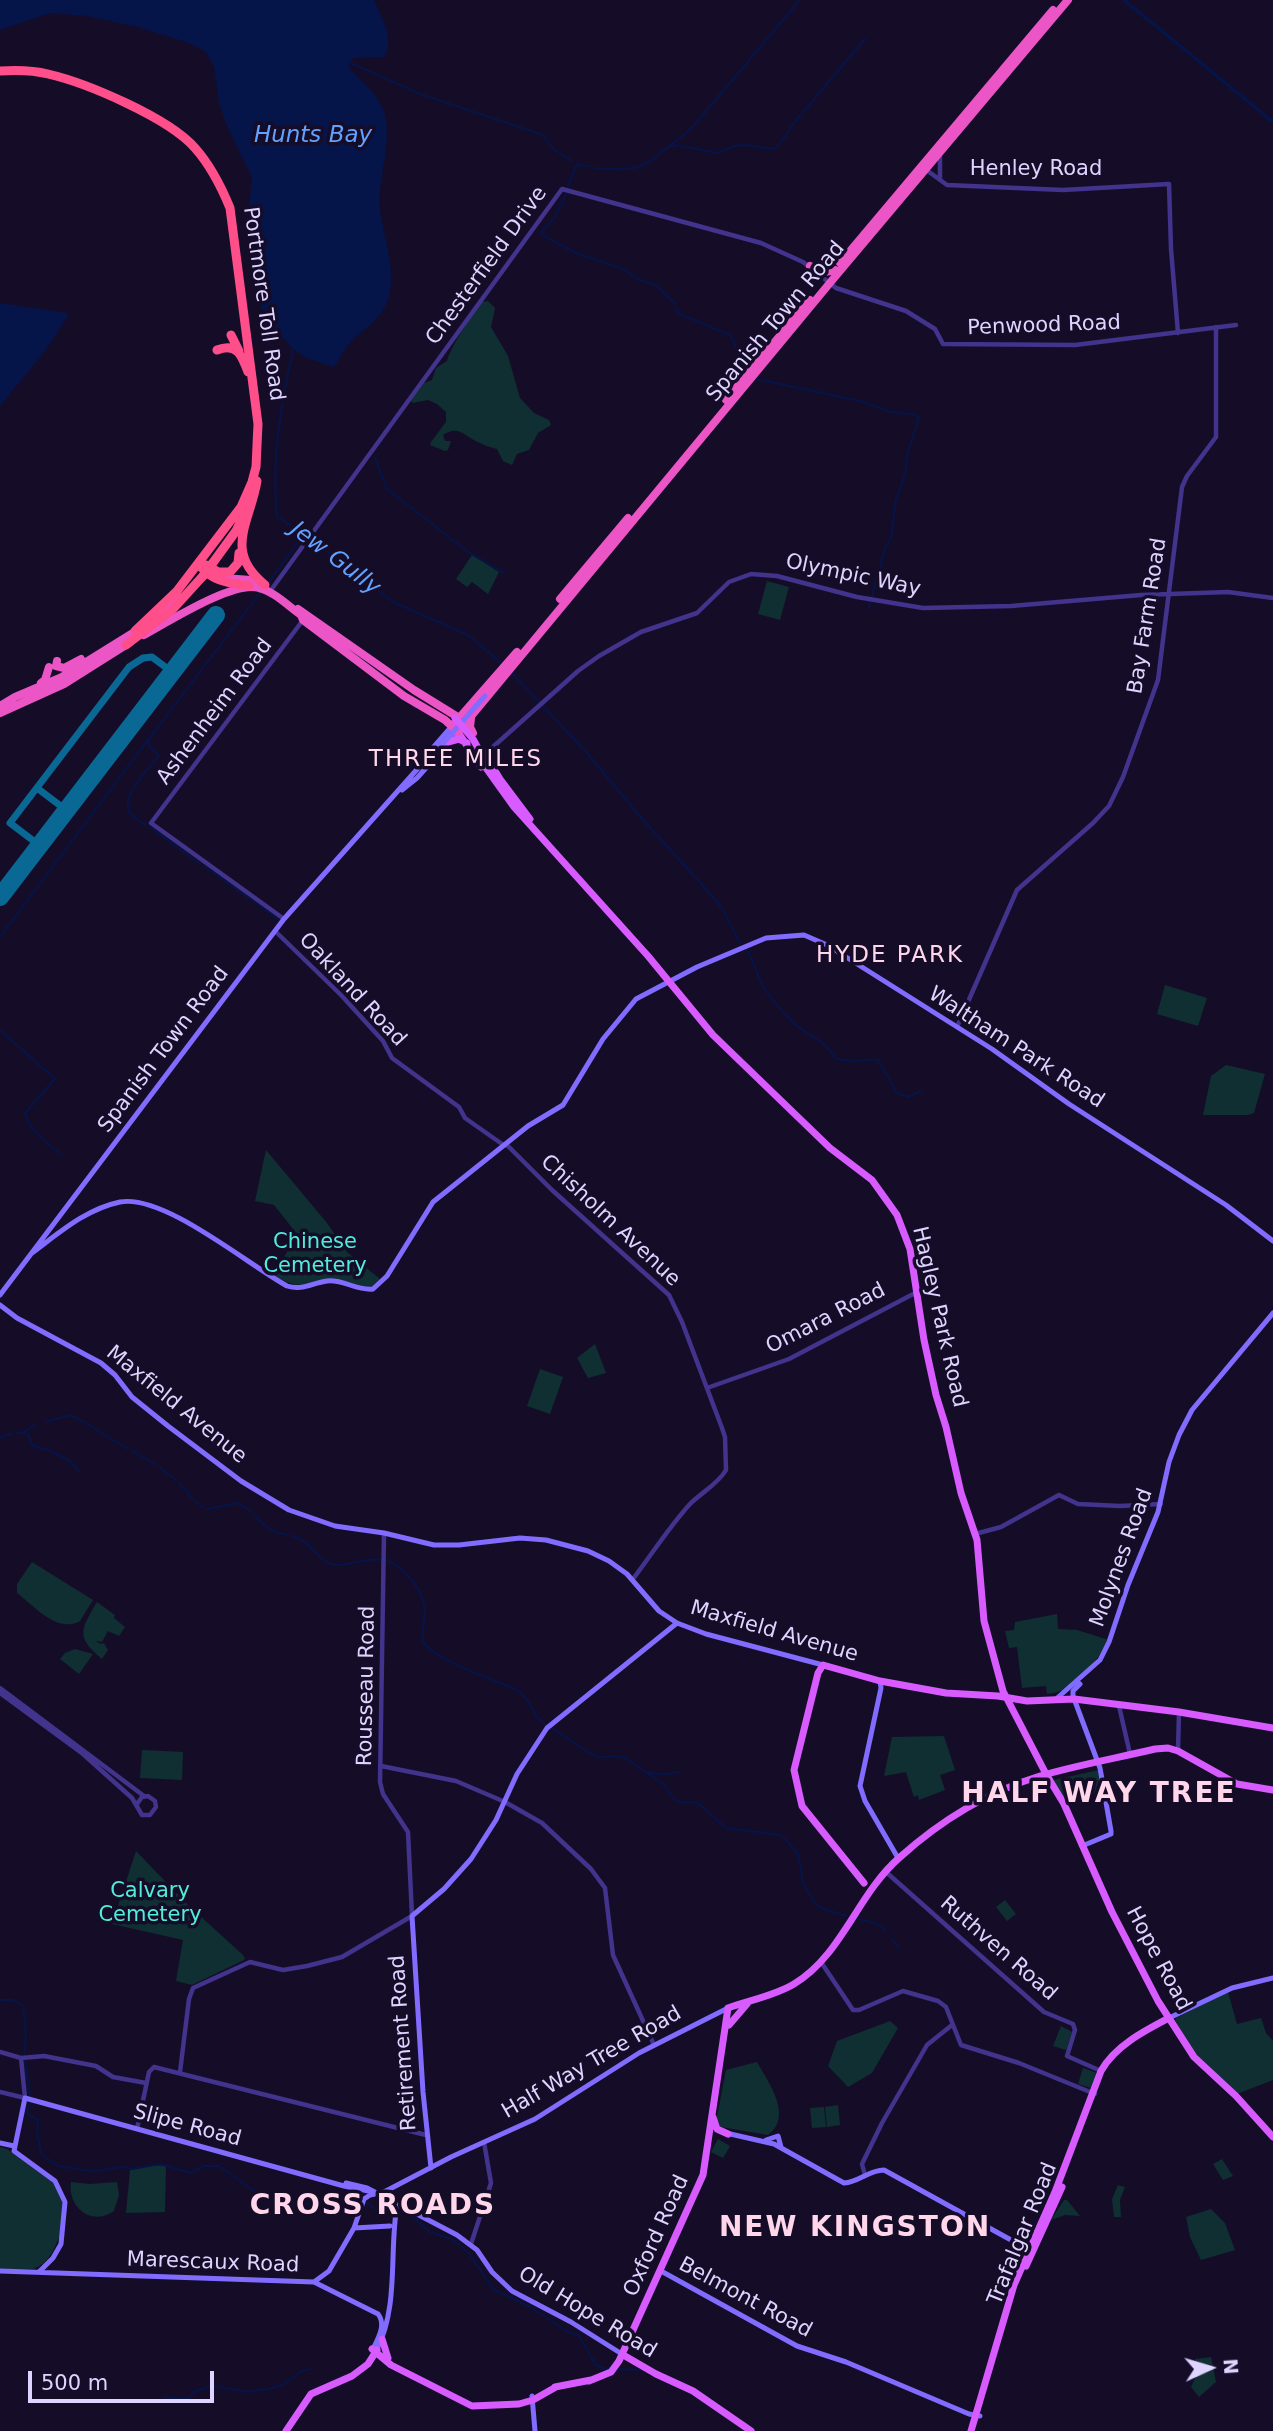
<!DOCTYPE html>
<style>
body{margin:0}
#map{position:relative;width:1273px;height:2431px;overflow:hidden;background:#150d28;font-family:"DejaVu Sans",sans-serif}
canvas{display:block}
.north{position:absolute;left:1175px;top:2333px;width:70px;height:70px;-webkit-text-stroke:5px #150d28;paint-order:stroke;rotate:86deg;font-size:19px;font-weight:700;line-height:28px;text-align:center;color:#ded4ff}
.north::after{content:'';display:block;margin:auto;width:24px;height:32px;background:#ded4ff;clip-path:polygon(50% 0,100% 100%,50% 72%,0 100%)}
.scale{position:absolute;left:28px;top:2371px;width:186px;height:32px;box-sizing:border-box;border:4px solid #ded4ff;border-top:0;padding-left:9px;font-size:21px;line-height:24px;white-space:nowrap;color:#ded4ff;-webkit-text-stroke:5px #150d28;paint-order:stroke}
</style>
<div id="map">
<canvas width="1273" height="2431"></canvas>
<div class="north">N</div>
<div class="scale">500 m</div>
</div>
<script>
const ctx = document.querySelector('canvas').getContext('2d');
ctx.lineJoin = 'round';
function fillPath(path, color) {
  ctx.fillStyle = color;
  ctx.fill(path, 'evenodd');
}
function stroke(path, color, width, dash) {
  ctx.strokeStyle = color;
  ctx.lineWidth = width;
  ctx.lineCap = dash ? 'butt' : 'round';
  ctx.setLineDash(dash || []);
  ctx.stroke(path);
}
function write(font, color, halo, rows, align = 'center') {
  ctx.font = font + ' "DejaVu Sans",sans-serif';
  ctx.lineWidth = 7;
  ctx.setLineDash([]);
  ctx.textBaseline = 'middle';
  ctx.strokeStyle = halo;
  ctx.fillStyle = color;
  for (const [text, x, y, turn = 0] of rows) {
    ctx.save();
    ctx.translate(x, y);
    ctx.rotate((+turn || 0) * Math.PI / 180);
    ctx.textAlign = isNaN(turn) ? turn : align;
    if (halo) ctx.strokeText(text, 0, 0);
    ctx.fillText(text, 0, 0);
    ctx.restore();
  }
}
const green = new Path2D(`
 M488,301l7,7 -4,19 17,29 12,42 14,15 15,7 2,5 -13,8 -9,17 -12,4 -5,11 -9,-4 -6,-12c-6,-2 -12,-3 -17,-6 -15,-6 -21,-19 -37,-8l2,6h6l-3,9 -3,1 -15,-6 1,-3 15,-20v-10l-9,-8 -9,-4 -16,3 -1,-3 13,-17 8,-3 4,-12 11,-7c4,-15 24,-45 35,-59z
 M472,555l27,17 -11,22 -16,-12 -5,5 -11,-8z
 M767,581l22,6 -9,33 -22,-6z
 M1165,985l42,13 -9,28 -41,-12z
 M1226,1065l39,9 -11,39 -6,2h-45l8,-39z
 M266,1150l61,73 20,29 33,27 -8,9c-11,-2 -22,-6 -33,-7 -29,-3 -35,14 -65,-6l23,-41 -23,-29 -19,-4z
 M595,1344l11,29 -18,5 -11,-20z
 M540,1369l23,8 -13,37 -23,-8z
 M32,1562l61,38 -13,21c-22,13 -46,-15 -63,-28v-9z
 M97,1602l18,13 -1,3 11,9 -6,9 -11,-5 -6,11 -7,-1 6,3 3,-1 4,7 -6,9c-27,-22 -21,-30 -5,-57z
 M1057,1614l1,15 19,1 32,10c-14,23 -33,52 -62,54l-1,-8 -24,2 -5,-41 -8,1 -4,-17 9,-1 1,-8z
 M75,1649l18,5 -14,20 -19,-15 5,-6z
 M944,1736l11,34 -15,5 5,15 -26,10 -1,-5 -4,2 -8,-25 -22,4 8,-39z
 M142,1750l41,2 -1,28 -42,-2z
 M1099,1770l4,23 -38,8 -11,-21z
 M136,1851l51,53 56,51 2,4 -3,2 -50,24 -16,-4 7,-41 -71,-16z
 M1005,1900l11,14 -9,7 -11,-14z
 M1228,1992l9,32 24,-6 5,15 7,8v39l-36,14 -39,-36 -23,-38 1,-2z
 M890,2021l8,7 -26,45 -24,14 -20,-21 9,-25z
 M1061,2026l11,6 -6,18 -13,-4z
 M757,2062c11,20 37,54 11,73l-47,-8 -5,-5 10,-52z
 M1083,2068l14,5 -6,15 -13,-4z
 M838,2105l2,20 -13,2 -2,-20z
 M824,2107l2,20 -14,1 -2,-20z
 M718,2139l12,7 -7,12 -12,-6z
 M0,2147l7,2 47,34 10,21 -2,27 -10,22 -8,10 -10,6 -34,1z
 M1222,2159l11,17 -10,4 -10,-16z
 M153,2165l13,1 -1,46 -39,1 4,-43z
 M71,2182l19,2 27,-2 2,13 -5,16c-22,16 -47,-4 -43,-29z
 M1118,2185l7,2 -5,13 1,17h-7l-2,-18z
 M1064,2200h3l13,16 -15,-1 -14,5z
 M1211,2209l14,14 10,27 -34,10 -11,-23 -4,-20z
 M1211,2357l5,25 -17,15 -8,-10 6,-13 -2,-15z`);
const water = new Path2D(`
 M0,0h374c8,18 21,39 10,57l-31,1 -4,4v6c12,13 27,24 34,41 11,30 -5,66 -3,97 2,27 15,58 10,85 -5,31 -30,37 -45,58 -5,7 -6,13 -12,18l-26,-9 -14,-9 -31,-35 -14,-99 4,-37 -26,-54 -7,-22 -5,-35 -8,-15 -17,-9 -51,-16 -52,-11 -36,-3 -50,17z
 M0,303l67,10 1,3 -23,35 -45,55z`);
const stream = new Path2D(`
 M349,62l71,32 123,41 12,15 17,11
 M803,112l62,-73
 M681,146l37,7 17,-7 10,-1 29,4c11,-9 17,-24 27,-35
 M669,147l9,-2
 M663,151l27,-21 110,-130
 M595,168c29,2 45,5 68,-17
 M567,188l10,-24 13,3
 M567,192l-14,28 -12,13 3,3 32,17 47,16 14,10 18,6 21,19
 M675,308l5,6 50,21c9,11 5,26 15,35
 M293,349c-12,57 -22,109 -16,167l54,38 62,48 75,33 33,28
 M756,379l104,22 31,11 21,2 7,3 -11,35 -3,23 -9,24 -5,39 -6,10 -13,48
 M375,458l12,31 80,62 37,22
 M269,582l27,-37 3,-6 -1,-8
 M869,609l1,-7
 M512,673l75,80 57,68 62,68 16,19 18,35
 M146,825c-5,-3 -14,-8 -17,-14 -8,-15 21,-43 30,-56l-9,-8 -2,-7 112,-147
 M150,827l50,37
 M204,866l74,53
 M0,937l147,-196
 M746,949c8,13 9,17 13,30 6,15 24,33 35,44 13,13 33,18 41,35 19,7 26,0 43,2l19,33 11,4 13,-6
 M0,1030l55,49 -30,34c4,18 22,29 35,41
 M46,1422l24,-7 14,7
 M87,1424l41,25
 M17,1433h6l11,-8
 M23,1433l5,1 5,12 16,4 21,11 9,10
 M0,1438l13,-5
 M133,1451l23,14
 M160,1468l15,11
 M179,1483l14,16
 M196,1502l7,5
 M207,1509l31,-6 12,8
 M254,1514c9,12 20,19 35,21
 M292,1536c20,5 28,28 43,29 18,0 46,-13 62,1 16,13 31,32 27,54 0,6 -3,15 -1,21 9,19 73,39 94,49 14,8 15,27 30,36
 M552,1729c14,6 32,24 45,27 10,3 18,-3 28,2l38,26 13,17 9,2 12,-1 29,26 55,7 17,18 5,30 12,20 6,5 25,8
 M649,1773l18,1 12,-2
 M855,1918l22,6 9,7
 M892,1939l7,9
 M0,2000h13l10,6 3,27 -2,22
 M25,2060l5,36
 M29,2102l-2,12 11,6 -1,11 4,23 17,12 25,4 14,1 25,-4 10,2 28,-5 31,9 13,-7h15l38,27 18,5 12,7 35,-2 24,2 14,-3
 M365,2202l13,9 16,1
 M400,2211l10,3 20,18 21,7 17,13 26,38 35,16 39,26 11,4 17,29 9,4 6,-2
 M616,2369l25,1
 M163,2397l20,2 5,-1 7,-7 18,-5 34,6 21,-3 14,-4 20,-14 8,-2`);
const canal = new Path2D(`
 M1124,0l149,122`);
const taxiway = new Path2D(`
 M37,788l29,22
 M39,845l-29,-22 119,-156 14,-9 9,-1 20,15`);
const runway = new Path2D(`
 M0,897l216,-282`);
const tertiary = new Path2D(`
 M925,169l22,16 116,5 106,-6 2,65 7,84
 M940,180v-26
 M271,590l291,-401 199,54 42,19 33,26 70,23 29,18 8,15 132,1 161,-20
 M485,754l93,-83 21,-15 42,-24 56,-19 32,-31 22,-8 26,2 80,21 66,11 88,-2 130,-11 87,-3 45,6
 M284,919l-133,-96 152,-203
 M275,931l66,64 42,46 9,17 67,49 6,11 37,26 6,2 44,44 117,105 13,27 40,106 3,9 1,33c-8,14 -24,22 -36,34 -21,23 -38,50 -57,75
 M957,1027l60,-137 76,-67 16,-17 14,-29 35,-97 24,-193 5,-11 29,-39v-110
 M707,1388l82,-29 130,-68
 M975,1534l26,-7 58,-32 19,9 42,2 41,-2
 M0,1688l144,108
 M0,1693l83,61 49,44 10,17h8l6,-8 -1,-6 -7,-5 -6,1 -5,7
 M1119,1706l11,48
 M1178,1750l1,-38
 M381,1766l75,15 49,21 37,21 49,46 14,19 8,67 41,90
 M886,1872l158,140 29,12 2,6 -8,26 34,15
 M821,1962l32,48h6l44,-19 35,10 8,6 15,38 58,18 76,31
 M0,2052l21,6 23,-2 52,10 17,11 33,6
 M180,2072l9,-73 4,-11 57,-26 33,8 24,-4 35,-9 70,-41 -4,-84 -25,-38 -3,-12 4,-249
 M0,2092l25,6 -4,-40
 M137,2129l12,-57 5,-5 272,68
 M865,2175l-3,-11 20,-41 45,-78 25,-20
 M471,2244l20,-61 -7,-41`);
const secondary = new Path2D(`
 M425,757l27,-31
 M402,790l15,-12 41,-46
 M32,1253c27,-20 54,-44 88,-51 44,-8 127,62 167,84 15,5 25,-3 40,-5 16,-2 30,10 46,8l14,-13 46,-74 95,-76 35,-21 40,-66 33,-40 61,-32 69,-29 38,-3 23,10 165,104 77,55 157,101 47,36
 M0,1295l284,-376 144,-162
 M0,1305l17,13 84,45 14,12 17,22 36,29 73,55 48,29 46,16 49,7 50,12h25l61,-7 26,2 42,11 21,10 18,13 32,37 18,12 29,11 117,31
 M880,1681l1,7 -21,98 5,15 33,57
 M1080,1684l-7,7v5l27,72 11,63v3l-29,12
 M1055,1700l45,-40 9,-18 19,-57 30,-73 11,-50 10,-27 13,-25 81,-97
 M1169,2018l63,-30 41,-10
 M726,2133l48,11 70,39c15,-1 25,-13 40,-13l147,81
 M766,2140l12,-4 3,11
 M0,2143l14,3
 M431,2168l-8,-76 -11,-176 32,-27 27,-30 25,-39 21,-46 30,-46 130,-105
 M346,2183l21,5 90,47 20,15 15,22 20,19 59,31 54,34
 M354,2228l10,-29 6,-4 14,-3 67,-35 84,-38 104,-66 89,-45
 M0,2271l314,11 64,32
 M661,2271l136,75 49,16 123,52 11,2
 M39,2272l14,-14 8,-14 4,-42 -10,-21 -41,-30 11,-53 319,88 34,7
 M314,2282l15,-11 25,-43 36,-2
 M374,2347c5,-10 12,-23 4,-33
 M377,2349c22,-43 12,-97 20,-144
 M532,2396l3,35`);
const primary = new Path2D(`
 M458,732l23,35
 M448,742l11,-3 8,4
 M483,751l17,28 30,40
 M481,761l33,46 134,149 65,79 117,113 42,32 25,35 13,34 14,91 12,55 10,32 15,66 16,47 7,81 19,70 43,83 18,30 48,108 46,89 36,56 42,39 37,41
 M864,1883l-62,-77 -8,-36 24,-97 5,-8 57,16 66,12 52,3 29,5 47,-2 105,13 94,16
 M728,2008c22,-8 46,-12 66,-24 48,-29 63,-89 105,-126 41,-37 88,-66 141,-82 37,-11 77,-18 115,-27l13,-1 10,3 59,33 36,6
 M729,2025l18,-21
 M713,2117l4,12 11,5
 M1026,2266l36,-79
 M382,2339l6,19
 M372,2349l19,16 81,41 47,-2 14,-4 23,-13
 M625,2356l31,18 37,17 58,40
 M589,2381l22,-9 8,-11 84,-186 25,-167
 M555,2387l36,-7
 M286,2431l25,-37 41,-18 16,-12 9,-14
 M971,2431l43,-146 41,-93 46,-121c14,-25 43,-40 68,-53`);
const trunk = new Path2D(`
 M840,263l213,-253
 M810,266l15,6 10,-2
 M752,369l-2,-9 5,-9 6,1 4,7
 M726,400l84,-100
 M223,578l28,2 11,4
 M560,599l68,-81
 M298,609l116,81 47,29
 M157,616l21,-20
 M144,635c24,-13 90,-55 115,-47 16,4 29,18 42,27l2,5 101,76 41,24 13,12 376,-454 234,-278
 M57,661l-1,5 8,2 17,-9
 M41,683l4,-3 4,-13
 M0,706l15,-9 47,-20 79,-49
 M0,713l64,-29 65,-41
 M471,718l-1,9 3,6
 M454,724l63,-72`);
const motorway = new Path2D(`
 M0,71c16,-1 32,-1 48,3 39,9 121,44 147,74 16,18 26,38 35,60l28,216 -2,43 -4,15 -11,25 -64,84 -42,40
 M231,335l8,16
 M217,350c20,-8 25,6 31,22
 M257,481c-7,42 -34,70 8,104
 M212,564l24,-33 14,-29
 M206,565l12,7h12l8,-9 1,-10
 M201,567c12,15 30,16 48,19
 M126,645l46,-35 31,-34`);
const secondaryBridge = new Path2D(`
 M429,759l56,-63`);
const primaryBridge = new Path2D(`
 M455,718l18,21 11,20`);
const motorwayBridge = new Path2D(`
 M203,576l9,-12`);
const streetNames = [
 ["Henley Road",1036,170],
 ["Chesterfield Drive",487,266,-54],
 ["Portmore Toll Road",263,304,82],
 ["Spanish Town Road",776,322,-50],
 ["Penwood Road",1044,326,-2],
 ["Olympic Way",853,576,12],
 ["Bay Farm Road",1148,616,-81],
 ["Ashenheim Road",215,712,-53],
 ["Oakland Road",352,990,47],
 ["Waltham Park Road",1016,1048,33],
 ["Spanish Town Road",164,1050,-53],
 ["Chisholm Avenue",610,1221,43],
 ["Hagley Park Road",939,1317,77],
 ["Omara Road",826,1319,-27],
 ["Maxfield Avenue",176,1405,39],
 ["Molynes Road",1122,1558,-70],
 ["Maxfield Avenue",774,1632,16],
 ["Rousseau Road",367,1686,-89],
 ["Ruthven Road",998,1949,41],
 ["Hope Road",1158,1959,62],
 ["Retirement Road",404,2043,-94],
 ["Half Way Tree Road",592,2063,-30],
 ["Slipe Road",187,2126,15],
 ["Trafalgar Road",1023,2234,-68],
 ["Oxford Road",657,2236,-66],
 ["Marescaux Road",213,2263,2],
 ["Belmont Road",745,2298,28],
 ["Old Hope Road",587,2313,31]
];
const parkNames = [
 ["Chinese",315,1243],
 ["Cemetery",315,1267],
 ["Calvary",150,1892],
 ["Cemetery",150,1916]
];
const waterNames = [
 ["Hunts Bay",313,136],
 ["Jew Gully",335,559,37]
];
const neighbourhoodNames = [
 ["THREE MILES",456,760],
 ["HYDE PARK",890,956]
];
const districtNames = [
 ["HALF WAY TREE",1099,1795],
 ["CROSS ROADS",373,2207],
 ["NEW KINGSTON",855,2229]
];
fillPath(green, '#0f2f32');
fillPath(water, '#051449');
stroke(stream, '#051449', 2);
stroke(canal, '#051449', 3.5);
stroke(taxiway, '#0a6894', 7);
stroke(runway, '#0a6894', 18);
stroke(tertiary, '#42338c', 4.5);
stroke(secondary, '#826bff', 5);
stroke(primary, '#d85bff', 7);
stroke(trunk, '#ec55c5', 8);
stroke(motorway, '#ff4f8b', 9);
stroke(secondaryBridge, '#826bff', 5);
stroke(primaryBridge, '#d85bff', 7);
stroke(motorwayBridge, '#ff4f8b', 9);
write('21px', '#ded4ff', '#150d28', streetNames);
write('21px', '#52ecdb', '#150d28', parkNames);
write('italic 23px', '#62a1ff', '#150d28', waterNames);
ctx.letterSpacing = '2px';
write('23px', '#ffd6ea', '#150d28', neighbourhoodNames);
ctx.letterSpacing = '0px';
ctx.letterSpacing = '2px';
write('bold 28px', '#ffd6ea', '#150d28', districtNames);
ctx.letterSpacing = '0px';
</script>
